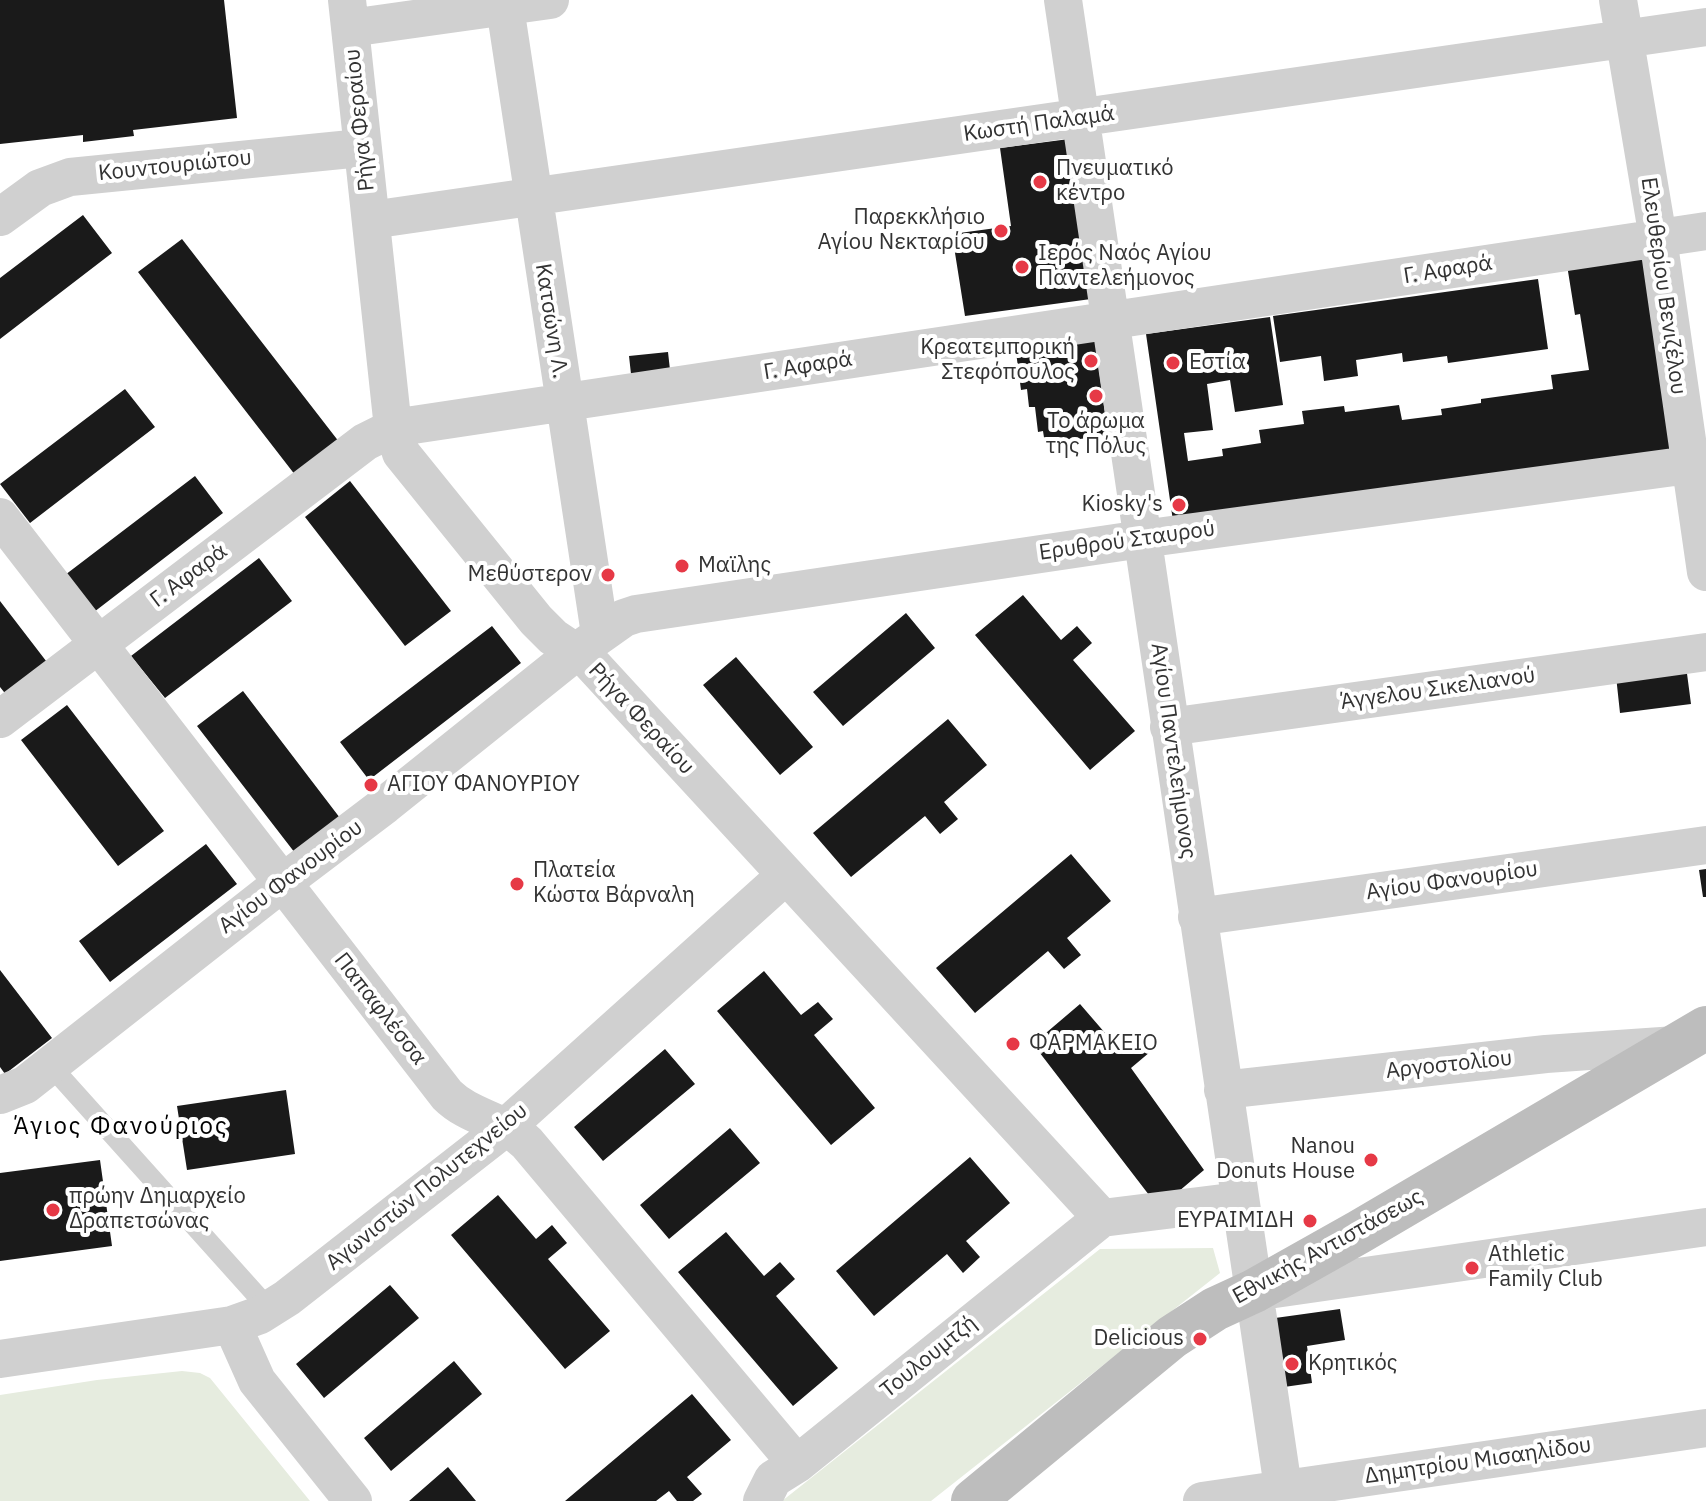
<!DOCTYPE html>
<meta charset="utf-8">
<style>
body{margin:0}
canvas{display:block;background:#fff}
</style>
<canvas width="1706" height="1501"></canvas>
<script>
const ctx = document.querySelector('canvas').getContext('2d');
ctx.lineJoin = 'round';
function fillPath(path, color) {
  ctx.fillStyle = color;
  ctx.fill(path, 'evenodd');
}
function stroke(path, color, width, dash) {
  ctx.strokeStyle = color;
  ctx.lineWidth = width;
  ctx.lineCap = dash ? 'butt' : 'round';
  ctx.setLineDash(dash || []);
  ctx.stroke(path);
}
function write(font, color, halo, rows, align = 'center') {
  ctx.font = font + ' "IBM Plex Sans",sans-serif';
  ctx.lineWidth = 8;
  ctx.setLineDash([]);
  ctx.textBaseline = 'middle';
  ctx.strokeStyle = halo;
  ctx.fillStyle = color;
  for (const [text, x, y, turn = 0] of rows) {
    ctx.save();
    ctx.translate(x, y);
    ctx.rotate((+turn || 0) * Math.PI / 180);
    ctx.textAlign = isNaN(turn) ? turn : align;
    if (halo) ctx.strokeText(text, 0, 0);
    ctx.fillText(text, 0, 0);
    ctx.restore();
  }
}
const green = new Path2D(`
 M1213,1248l7,25 -289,228h-149l318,-252z
 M182,1371l18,2 10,5 100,123h-310v-106l97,-15z`);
const building = new Path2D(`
 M0,0h224l13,118 -104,12 1,6 -51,6v-7l-83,9z
 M1069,139l22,160 -126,17 -13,-82 59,-8 -11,-78z
 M83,215l29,38 -112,86v-61z
 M182,239l161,208 -44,33 -161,-208z
 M1647,253l30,197 -504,71 -27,-187 124,-17 13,88 -48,7 -5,-32 -23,4 6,46 -29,3 4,28 35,-5 -1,-7 39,-6 -2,-13 45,-6 -2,-13 42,-5 1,6 54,-7 3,15 40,-5 -1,-6 40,-6v-4l72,-10 -2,-14 38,-5 -9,-56 -5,1 -8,-50z
 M1538,279l10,70 -100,14 -1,-7 -44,6 -1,-9 -46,7 2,16 -34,5 -3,-25 -41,6 -7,-46z
 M1095,341l13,94 -63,9 -2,-13 -5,1 -3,-25h-6l-2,-18 -6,1 -5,-38z
 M668,352l3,27 -39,4 -3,-27z
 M125,389l30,38 -125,96 -30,-39z
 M195,476l28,37 -129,99 -29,-37z
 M350,481l101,130 -46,35 -100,-129z
 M259,558l33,43 -127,97 -34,-42z
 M1023,595l38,45 16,-14 15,17 -19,17 62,71 -45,39 -115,-135z
 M0,601l53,69 -41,32 -12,-15z
 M906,613l29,35 -92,78 -30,-34z
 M492,626l29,37 -152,117 -29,-38z
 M736,657l77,90 -33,28 -77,-90z
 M1686,666l5,38 -71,9 -4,-37z
 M243,691l97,127 -45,35 -98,-127z
 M67,705l97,126 -46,35 -97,-126z
 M948,719l39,46 -43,37 14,17 -18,15 -15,-18 -74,61 -38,-44z
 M206,844l31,40 -127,98 -31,-41z
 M1071,854l40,47 -44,37 14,17 -17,14 -16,-18 -73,62 -39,-45z
 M1706,869v28h-3l-4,-27z
 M0,970l52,68 -47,36 -5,-7z
 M764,971l37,44 17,-13 15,17 -19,16 61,73 -44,37 -114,-134z
 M1080,1004l38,44 16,-14 16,18 -19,16 73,102 -45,38 -126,-164z
 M665,1049l30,35 -92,77 -29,-34z
 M286,1090l9,64 -108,16 -10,-64z
 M730,1128l30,35 -91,76 -29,-34z
 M970,1157l40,46 -44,38 14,16 -17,16 -16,-19 -73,62 -38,-45z
 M100,1160l12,86 -112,15v-88z
 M498,1195l38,44 16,-14 15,18 -19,16 62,72 -45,38 -114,-134z
 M726,1232l38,44 16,-14 15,17 -19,17 62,72 -45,38 -115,-134z
 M390,1285l29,33 -95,80 -28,-34z
 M1340,1309l5,31 -38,6 5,37 -35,5 -9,-69z
 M454,1361l28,33 -91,77 -27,-33z
 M692,1394l39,46 -44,37 15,17 -9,7h-16l-8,-10 -13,10h-91z
 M448,1467l28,34h-67z`);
const lane = new Path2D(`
 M50,1065l219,244`);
const street = new Path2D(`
 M347,0l46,428 8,25 135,167 17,17 36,24 513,557
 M1063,0l222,1501
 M1618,0l40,238 48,334
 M505,7l95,627
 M350,28l200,-28
 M0,217l40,-29 30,-11 291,-29
 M371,220l1335,-193
 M0,517l447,578c23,23 57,25 80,48l270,321
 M0,719l365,-277 28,-14 1313,-197
 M1169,727l537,-75
 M1197,917l509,-72
 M1223,1090l323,-36 130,-9
 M0,1095l25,-10 257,-202 103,-78 191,-153 48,-34 12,-4 506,-75 547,-74
 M1102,1218l137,-17
 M1261,1291l445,-64
 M232,1325l25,56 96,120
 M0,1359l232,-34 28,-10 27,-17 219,-171 279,-251
 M762,1501l11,-22 24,-15 305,-246
 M1202,1501l504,-73`);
const secondary = new Path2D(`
 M973,1501l199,-164 43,-28 39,-18 105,-59 347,-204`);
const markers = [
 [1040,182,8,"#e63946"],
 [1001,231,8,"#e63946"],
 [1022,267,8,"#e63946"],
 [1091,361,8,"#e63946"],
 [1173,363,8,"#e63946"],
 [1096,396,8,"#e63946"],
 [1179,505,8,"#e63946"],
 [682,566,8,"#e63946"],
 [608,575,8,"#e63946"],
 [371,785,8,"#e63946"],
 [517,884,8,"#e63946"],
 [1013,1044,8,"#e63946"],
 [1371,1160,8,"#e63946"],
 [53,1210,8,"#e63946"],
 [1310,1221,8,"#e63946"],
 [1472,1268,8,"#e63946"],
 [1200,1339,8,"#e63946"],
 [1292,1364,8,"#e63946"]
];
const streetNames = [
 ["Ρήγα Φεραίου",360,120,-96],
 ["Κωστή Παλαμά",1039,124,-8],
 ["Κουντουριώτου",175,166,-6],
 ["Γ. Αφαρά",1448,270,-9],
 ["Ελευθερίου Βενιζέλου",1663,286,82],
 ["Κατσώνη Λ.",551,321,81],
 ["Γ. Αφαρά",808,366,-9],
 ["Ερυθρού Σταυρού",1127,541,-8],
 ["Γ. Αφαρά",189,576,-37],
 ["Άγγελου Σικελιανού",1438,689,-8],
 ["Ρήγα Φεραίου",641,719,47],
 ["Αγίου Παντελεήμονος",1173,751,82],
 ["Αγίου Φανουρίου",291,877,-37],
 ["Αγίου Φανουρίου",1452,881,-8],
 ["Παπαφλέσσα",380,1009,52],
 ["Αργοστολίου",1449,1065,-6],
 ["Αγωνιστών Πολυτεχνείου",427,1187,-39],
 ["Εθνικής Αντιστάσεως",1328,1247,-29],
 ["Τουλουμτζή",929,1357,-39],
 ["Δημητρίου Μισαηλίδου",1478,1461,-8]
];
const poiNames = [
 ["Πνευματικό",1056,169],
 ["κέντρο",1056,194],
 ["Παρεκκλήσιο",985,218,"right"],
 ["Αγίου Νεκταρίου",985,243,"right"],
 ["Ιερός Ναός Αγίου",1038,254],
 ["Παντελεήμονος",1038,279],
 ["Κρεατεμπορική",1075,348,"right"],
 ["Στεφόπουλος",1075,373,"right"],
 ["Εστία",1189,363],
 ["Το άρωμα",1096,422,"center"],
 ["της Πόλυς",1096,447,"center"],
 ["Kiosky's",1163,505,"right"],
 ["Μαϊλης",698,566],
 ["Μεθύστερον",592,575,"right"],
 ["ΑΓΙΟΥ ΦΑΝΟΥΡΙΟΥ",387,785],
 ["Πλατεία",533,871],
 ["Κώστα Βάρναλη",533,896],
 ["ΦΑΡΜΑΚΕΙΟ",1029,1044],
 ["Nanou",1355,1147,"right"],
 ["Donuts House",1355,1172,"right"],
 ["πρώην Δημαρχείο",69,1197],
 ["Δραπετσώνας",69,1222],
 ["ΕΥΡΑΙΜΙΔΗ",1294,1221,"right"],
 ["Athletic",1488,1255],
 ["Family Club",1488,1280],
 ["Delicious",1184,1339,"right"],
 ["Κρητικός",1308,1364]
];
const neighbourhoodNames = [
 ["Άγιος Φανούριος",121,1127]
];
fillPath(green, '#e6ecdf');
fillPath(building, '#1a1a1a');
stroke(lane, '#d0d0d0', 20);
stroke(street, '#d0d0d0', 38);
stroke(secondary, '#bdbdbd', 44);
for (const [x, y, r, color] of markers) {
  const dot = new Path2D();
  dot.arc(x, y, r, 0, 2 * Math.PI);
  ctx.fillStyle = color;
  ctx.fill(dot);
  stroke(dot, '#fff', 3);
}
write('22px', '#333', '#fff', streetNames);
write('22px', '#333', '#fff', poiNames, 'left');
ctx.letterSpacing = '2px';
write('24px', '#000', '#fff', neighbourhoodNames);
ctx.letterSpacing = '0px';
</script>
